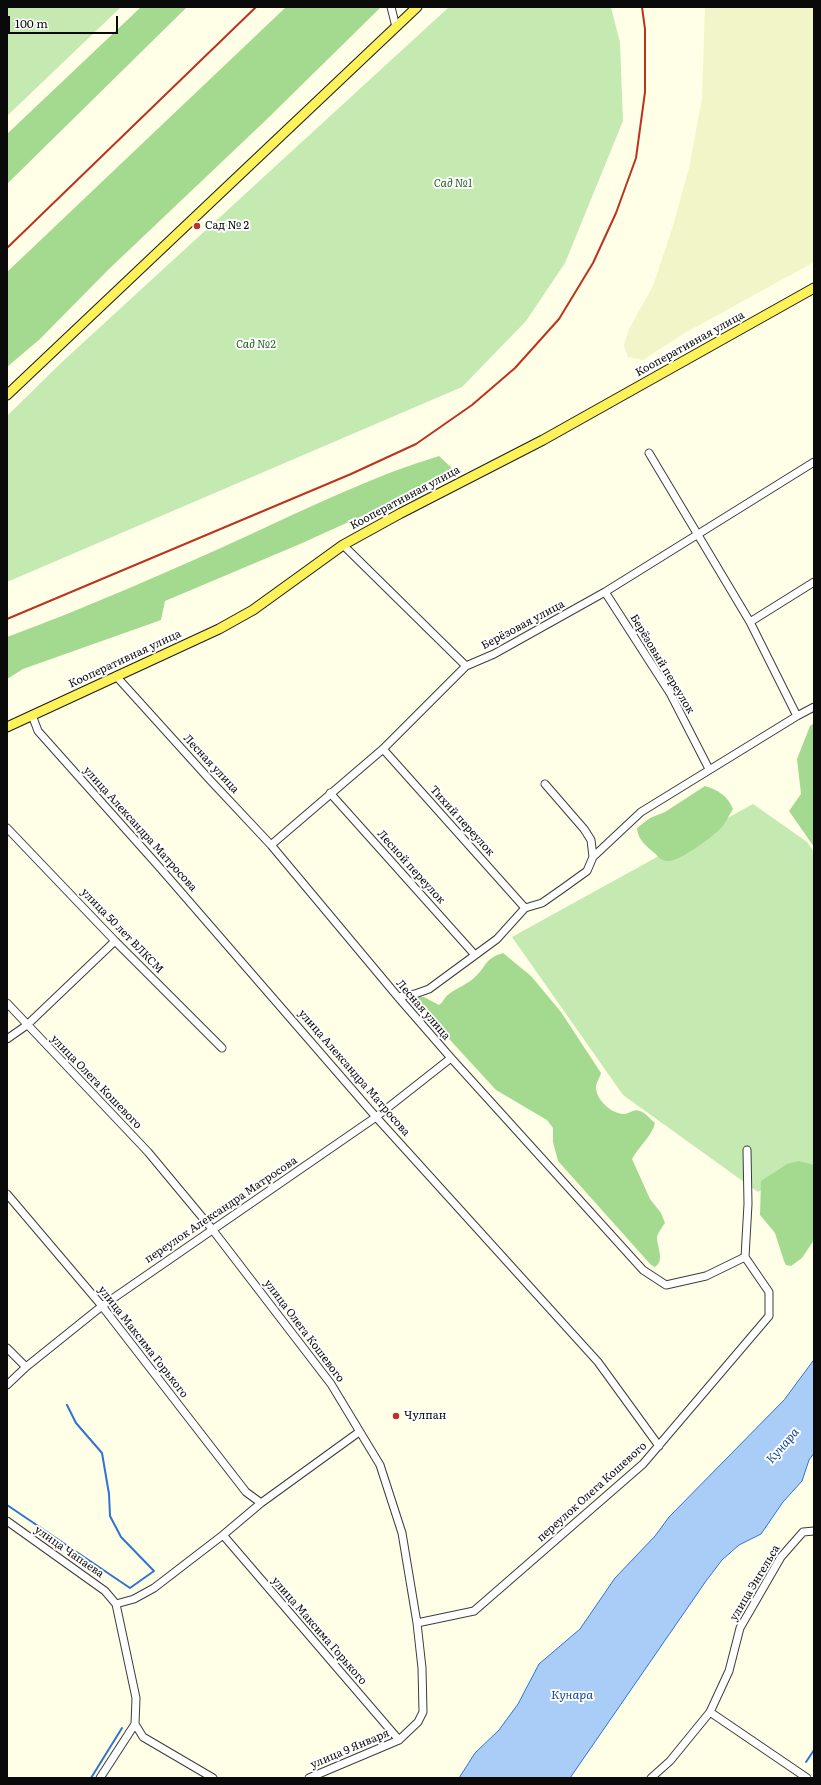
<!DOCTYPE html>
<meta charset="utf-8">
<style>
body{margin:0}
#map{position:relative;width:821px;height:1785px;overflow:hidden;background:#fffee7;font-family:Literata,serif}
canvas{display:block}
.frame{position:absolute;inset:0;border:8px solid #0a0a0a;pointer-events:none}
.scale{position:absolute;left:8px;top:16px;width:110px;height:18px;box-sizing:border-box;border:2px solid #0a0a0a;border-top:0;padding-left:5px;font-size:12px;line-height:14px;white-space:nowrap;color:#0a0a0a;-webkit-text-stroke:3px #fff;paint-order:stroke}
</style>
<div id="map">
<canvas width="821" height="1785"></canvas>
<div class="frame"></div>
<div class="scale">100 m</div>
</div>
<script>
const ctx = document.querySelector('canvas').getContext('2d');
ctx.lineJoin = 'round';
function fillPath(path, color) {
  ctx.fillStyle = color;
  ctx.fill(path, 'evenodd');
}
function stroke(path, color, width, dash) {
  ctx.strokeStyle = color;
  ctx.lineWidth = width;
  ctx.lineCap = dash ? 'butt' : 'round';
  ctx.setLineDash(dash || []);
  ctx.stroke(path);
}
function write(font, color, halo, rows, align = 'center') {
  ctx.font = font + ' Literata,serif';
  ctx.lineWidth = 4;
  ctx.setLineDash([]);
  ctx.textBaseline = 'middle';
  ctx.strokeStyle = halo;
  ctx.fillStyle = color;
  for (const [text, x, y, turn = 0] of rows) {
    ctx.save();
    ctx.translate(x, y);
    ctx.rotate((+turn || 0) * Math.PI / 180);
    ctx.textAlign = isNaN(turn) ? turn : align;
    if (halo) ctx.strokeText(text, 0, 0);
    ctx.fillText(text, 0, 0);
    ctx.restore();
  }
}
const farmland = new Path2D(`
 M705,7h109v255l-131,72 -40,26 -15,-3 -4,-12 5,-16 24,-43 20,-60 16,-58 13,-69z`);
const green = new Path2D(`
 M7,7h114l-114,109z
 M449,7h162l9,36 3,78 -58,142 -39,58 -64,66 -455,195v-166l55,-54z
 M753,804l54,38 7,10v312l-56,28 -135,-97 -111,-158z`);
const forest = new Path2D(`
 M141,7h46l-180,177v-50z
 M286,7h95l-115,113 -157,149 -69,70 -33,28v-95z
 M439,456l18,17 -157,71 -135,57 -4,19 -138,49 -16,10v-42c81,-30 161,-65 240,-101 63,-29 126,-60 192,-80z
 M814,723v124l-25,-36 12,-17 -4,-35 13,-33z
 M705,786c13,4 23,10 28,23 -4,6 -7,13 -11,18 -8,9 -44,36 -55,34 -6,0 -11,-7 -15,-10 -8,-7 -14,-12 -15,-23l13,-10 15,-6z
 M503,953l28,23 30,36 40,61c-1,4 -5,10 -5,14 0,13 15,26 27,27 6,0 11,-6 17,-3 6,2 10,8 15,12 -3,13 -16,23 -23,36l18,40 11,14 4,10c-3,4 -7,10 -8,14 0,10 8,24 -2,30l-4,-2 -93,-104 -5,-19v-14l-6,-8 -51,-30 -79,-86 -1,-4 2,-3h6l15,8c5,-3 5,-8 10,-11 8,-6 19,-10 26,-17 12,-11 9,-18 28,-24z
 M799,1161l15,4v75l-12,18 -11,8 -5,-1 -2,-4 -9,-28 -15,-18 1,-34 26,-17z`);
const water = new Path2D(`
 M814,1360v93l-5,7 -7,21 -19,21 -22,32 -22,11 -17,15 -16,21 -136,197h-111l16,-25 24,-23 19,-26 21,-40 41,-35 35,-51 40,-42 14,-19 115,-117z`);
const stream = new Path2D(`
 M7,1505l123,83 24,-17 -33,-34 -11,-21 -1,-22 -7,-41 -26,-30 -9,-18
 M806,1762l8,-12
 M91,1778l31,-50`);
const minor = new Path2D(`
 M391,7l5,20
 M649,453l101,169 47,94
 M343,545l123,121
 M605,592l65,101 39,76
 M750,622l64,-40
 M116,676l94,104 61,65 127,152 53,61 192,212 23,15 40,-9 39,-19
 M32,715l6,16 123,138 215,248 222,245 61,84
 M383,749l142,159
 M545,784l39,45 7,11 2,17
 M330,793l145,162
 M7,828l108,113 107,107
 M271,845l112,-96 83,-83 28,-12 111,-62 209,-130
 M398,997l17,-3 14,-5 68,-50 28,-31 17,-5 20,-14 25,-18 6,-14 48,-45 156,-96 17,-9
 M7,1003l141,149 64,77 119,155 49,81 22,68 15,90 5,45 1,44 -5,10 -19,18 -90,38
 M7,1039l20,-14 88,-84
 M7,1194l95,112 144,186 15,11
 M7,1348l19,19
 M7,1385l19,-18 76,-61 274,-189 75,-59
 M7,1521l98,70 11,13 20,94 -1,26
 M223,1535l176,205
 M116,1604l18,-5 20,-11 69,-53 38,-32 98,-71
 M417,1623l57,-12 169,-147 126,-148v-24l-24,-35 3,-53 -1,-54
 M710,1712l97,66
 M135,1724l8,13 70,41
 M100,1778l35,-54
 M651,1778l19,-17 40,-49 19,-41 11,-43 41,-71 22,-25 11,-1`);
const major = new Path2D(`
 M7,395l410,-388
 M7,727l212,-98 34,-19 90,-65 58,-32 142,-73 271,-152`);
const rail = new Path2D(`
 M7,248l249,-241
 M7,619l344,-145 65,-30 56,-39 43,-37 44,-49 34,-56 23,-50 20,-55 9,-66v-63l-3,-22`);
const markers = [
 [197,226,4,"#bc331f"],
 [396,1416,4,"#bc331f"]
];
const parkNames = [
 ["Сад №1",453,184],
 ["Сад №2",256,345]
];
const poiNames = [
 ["Сад № 2",205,226],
 ["Чулпан",404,1416]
];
const streetNames = [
 ["Кооперативная улица",690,344,-29],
 ["Кооперативная улица",405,498,-28],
 ["Берёзовая улица",523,625,-28],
 ["Кооперативная улица",125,659,-25],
 ["Берёзовый переулок",662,664,59],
 ["Лесная улица",211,764,47],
 ["Тихий переулок",462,821,48],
 ["улица Александра Матросова",140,829,48],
 ["Лесной переулок",411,867,48],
 ["улица 50 лет ВЛКСМ",122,931,46],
 ["Лесная улица",423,1010,49],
 ["улица Александра Матросова",354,1073,49],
 ["улица Олега Кошевого",96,1082,46],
 ["переулок Александра Матросова",221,1210,-34],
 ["улица Олега Кошевого",304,1331,53],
 ["улица Максима Горького",143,1342,52],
 ["переулок Олега Кошевого",592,1492,-42],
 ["улица Чапаева",69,1552,35],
 ["улица Энгельса",755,1583,-59],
 ["улица Максима Горького",319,1631,49],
 ["улица 9 Января",350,1749,-23]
];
const waterNames = [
 ["Кунара",783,1446,-49],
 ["Кунара",572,1695]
];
fillPath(farmland, '#f1f5c7');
fillPath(green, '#c4e9b1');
fillPath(forest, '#a4da8f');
fillPath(water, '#aacdf8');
stroke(water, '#2f74d1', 1);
stroke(stream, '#2f74d1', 2);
stroke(minor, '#3d3d3d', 9);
stroke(major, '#1b1b1b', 11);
stroke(minor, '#fff', 7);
stroke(major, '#fdf259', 9);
stroke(rail, '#bc331f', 2);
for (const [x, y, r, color] of markers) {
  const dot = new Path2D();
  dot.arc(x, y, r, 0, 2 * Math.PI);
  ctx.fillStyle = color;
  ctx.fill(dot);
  stroke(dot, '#fff', 1.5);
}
write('italic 11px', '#1c621a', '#fff', parkNames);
write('11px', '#0a0a0a', '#fff', poiNames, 'left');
write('11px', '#0a0a0a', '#fff', streetNames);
write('italic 12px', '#11489d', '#fff', waterNames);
</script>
